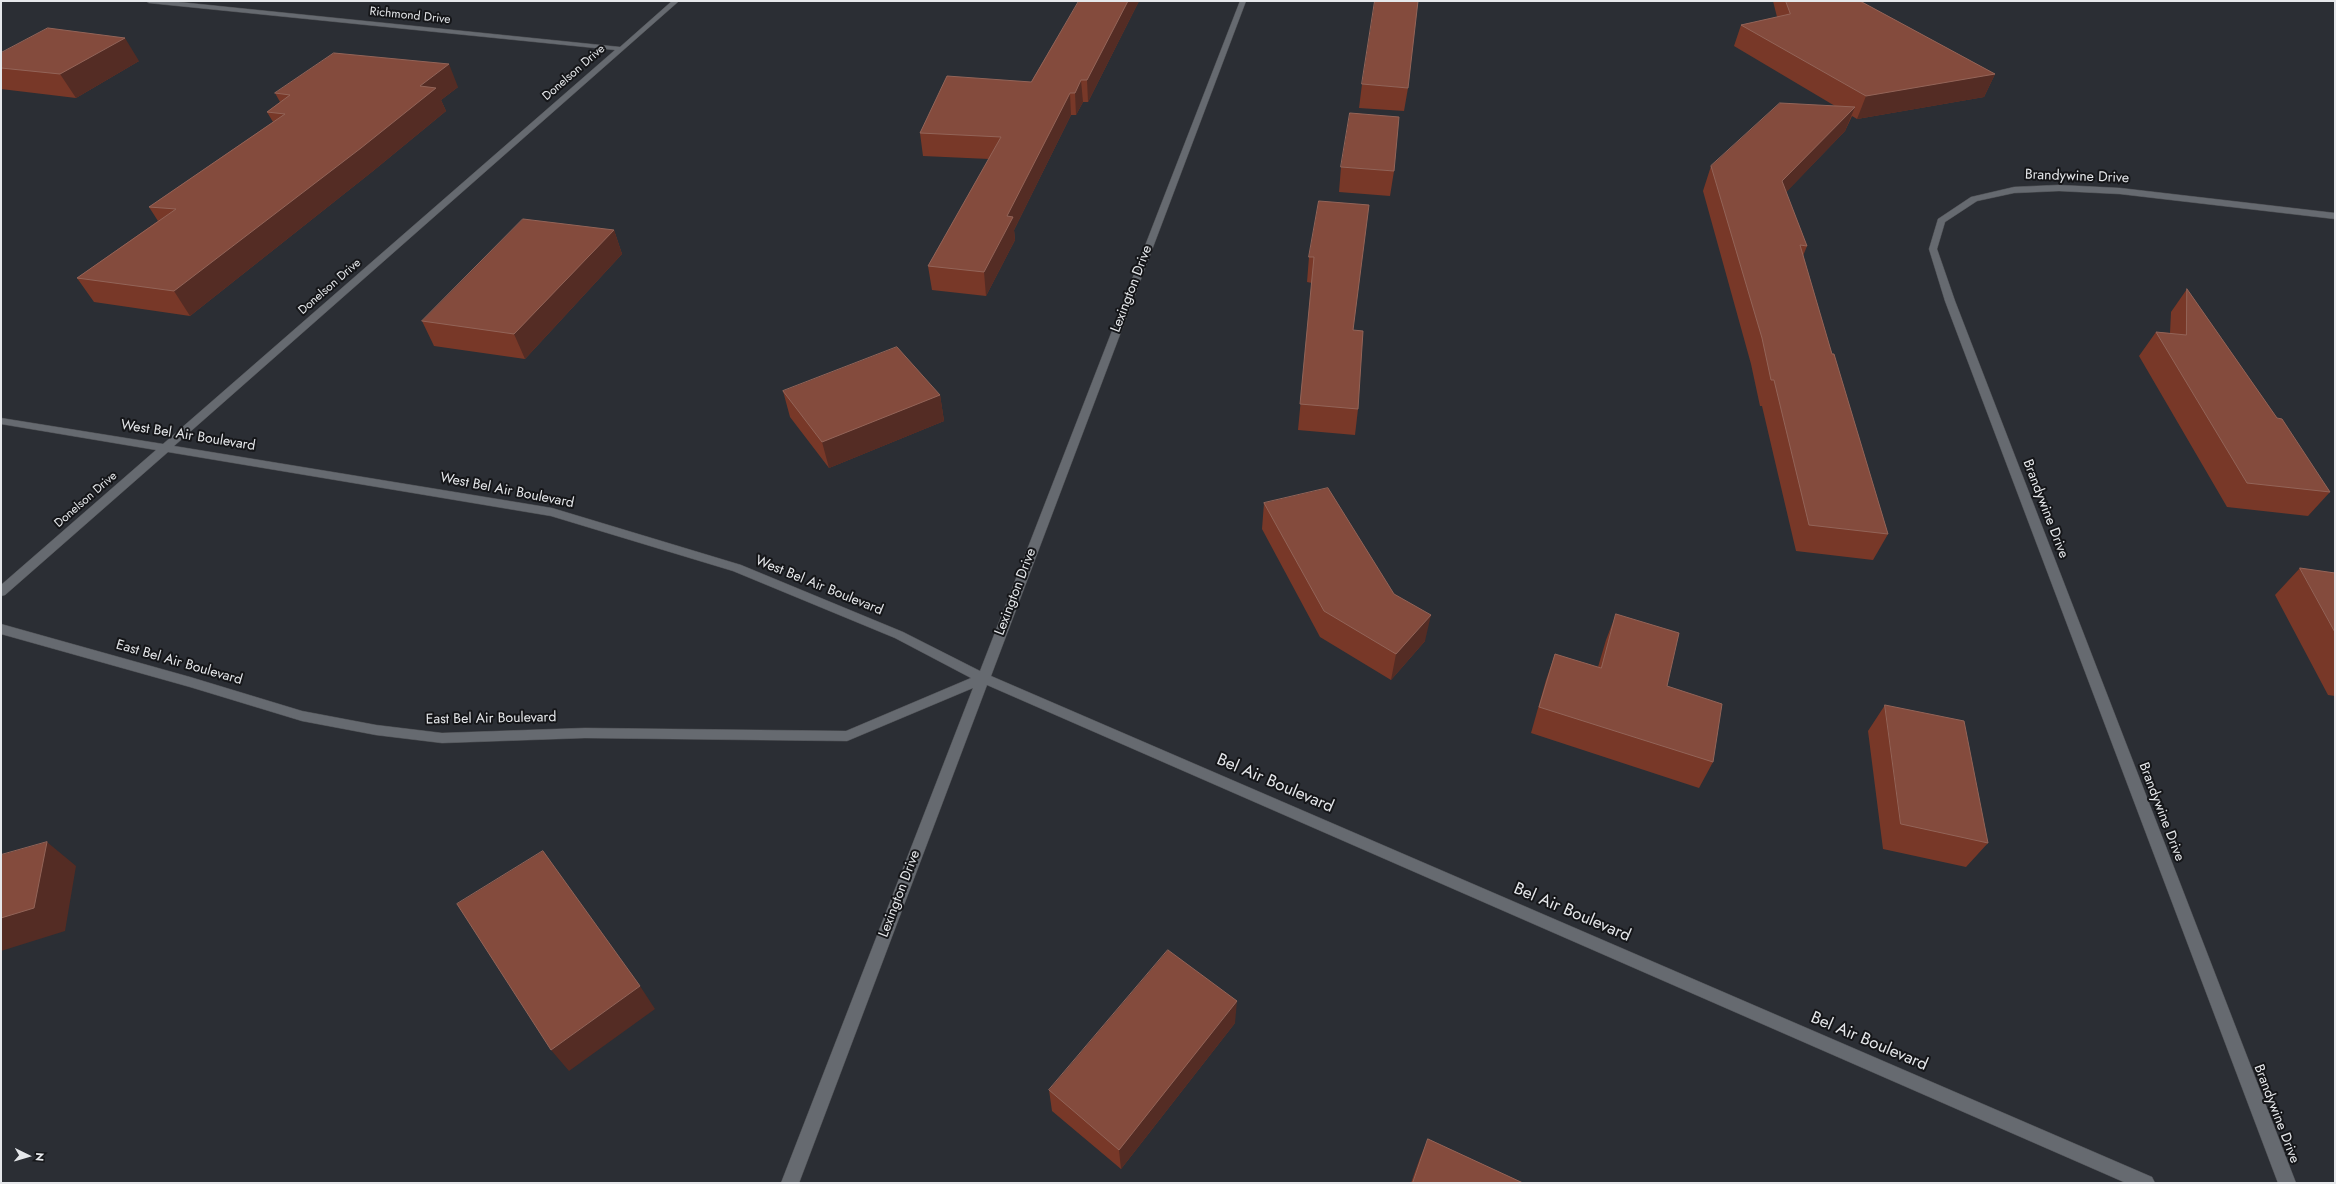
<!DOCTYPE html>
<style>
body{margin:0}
#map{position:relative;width:2336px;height:1184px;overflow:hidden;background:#2b2e34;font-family:Jost,sans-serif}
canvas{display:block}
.frame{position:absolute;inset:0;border:2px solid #e6e8eb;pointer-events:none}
.north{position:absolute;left:8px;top:1136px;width:40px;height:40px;-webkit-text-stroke:3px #151619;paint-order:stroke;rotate:95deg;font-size:11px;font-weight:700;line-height:16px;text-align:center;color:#e6e8eb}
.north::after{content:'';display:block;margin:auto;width:14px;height:18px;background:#e6e8eb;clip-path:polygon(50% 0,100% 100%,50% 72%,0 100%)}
</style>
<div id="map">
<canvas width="2336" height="1184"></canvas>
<div class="frame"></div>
<div class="north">N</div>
</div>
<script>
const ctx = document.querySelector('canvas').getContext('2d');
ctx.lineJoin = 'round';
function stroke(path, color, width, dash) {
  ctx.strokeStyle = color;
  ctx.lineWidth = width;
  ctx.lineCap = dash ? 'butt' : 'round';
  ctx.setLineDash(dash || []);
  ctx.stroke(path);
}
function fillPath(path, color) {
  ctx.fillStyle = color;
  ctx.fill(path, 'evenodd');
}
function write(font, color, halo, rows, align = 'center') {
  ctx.font = font + ' Jost,sans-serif';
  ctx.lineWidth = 4;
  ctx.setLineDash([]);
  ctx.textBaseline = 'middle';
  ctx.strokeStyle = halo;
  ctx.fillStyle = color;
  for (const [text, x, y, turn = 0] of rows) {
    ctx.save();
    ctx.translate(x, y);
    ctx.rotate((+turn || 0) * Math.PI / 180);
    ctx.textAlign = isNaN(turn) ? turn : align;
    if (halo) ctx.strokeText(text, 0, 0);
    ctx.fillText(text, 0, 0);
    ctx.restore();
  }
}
const minor = new Path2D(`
 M146,1h23l451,46 52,-46h7l-505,445 378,62 189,57 162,67 77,39 260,-670h6l-255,675 1161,501 3,6h-29l-1139,-498 -188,498h-18l192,-495 -126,53 -262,-3 -143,5 -66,-8 -74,-14 -112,-34 -189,-53v-10l189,53 112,34 74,14 66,8 143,-5 261,3 125,-53 -76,-40 -162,-67 -182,-55 -383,-64 -163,143 -4,1v-11l155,-135 -155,-26v-6l162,26 452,-394 -466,-47z
 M2059,185l61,3 215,25v6l-215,-25 -61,-3 -45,2 -37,8 -32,21 -8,27 18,52 341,882h-18l-333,-882 -16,-52 9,-30 33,-22 43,-10z`);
const wall = new Path2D(`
 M1139,1l-51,101h-5l-7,13h-5l-57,115 1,10 -29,56 -54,-6 -4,-24 61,-107 -66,-3 -3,-23 111,-51z
 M1773,1h87l135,73 -11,23 -127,22 -5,-3 -7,15 -59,61 21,54 -4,10 29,98 56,180 -15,26 -77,-9 -34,-145h-2l-9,-42 -48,-173 8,-25 124,-60 -101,-60 7,-21 36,-8z
 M1,53l138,8 -63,37 -75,-9z
 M1362,84l46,4 -4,23 -45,-3z
 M458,87l-17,13 5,11 -73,60 -183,145 -96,-14 -17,-24 81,-57 -9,-14 124,-85 -6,-10 13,-10 -5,-9z
 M1341,167l53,4 -4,25 -51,-4z
 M1319,201l34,129 5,79 -3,26 -57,-5 14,-147 -5,-1 2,-25z
 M614,230l8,24 -97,105 -91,-13 -12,-25z
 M2187,289l90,129 53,74 -22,24 -81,-9 -88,-151 17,-24 14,1 1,-21z
 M783,391l157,4 4,26 -115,47 -39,-51z
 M1264,503l161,138 -34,39 -71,-43 -58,-108z
 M2300,568l35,5v123l-7,-1 -53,-100z
 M1616,614l51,72 46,76 -14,26 -168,-55 15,-53 9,-26 43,13 8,-27z
 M1885,705l103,138 -22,24 -83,-18 -15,-118z
 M1235,1023l-114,146 -69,-58 -3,-21z
 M1428,1139l95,44h-112l9,-25z`);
const shadedWall = new Path2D(`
 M1128,1h11l-51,101 -1,-22z
 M125,38l14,23 -63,37 -16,-24z
 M449,64l9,23 -17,13 5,11 -73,60 -183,145 -16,-25 246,-205z
 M1995,74l-11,23 -127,22 9,-23z
 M1081,80l2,22 -7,13 -1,-22z
 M1070,93l1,22 -57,115 1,10 -29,56 -2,-24 23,-56z
 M1855,107l-10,24 -72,75 9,-25z
 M614,230l8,24 -97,105 -11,-25z
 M940,395l4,26 -115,47 -7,-26z
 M1431,615l-6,26 -34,39 5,-26z
 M47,842l29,24 -11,65 -64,20v-33z
 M640,986l15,23 -86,62 -18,-21z
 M1237,1001l-2,22 -114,146 -2,-19z`);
const building = new Path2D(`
 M1079,1h49l-41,79h-6l-6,13h-5l-63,123 6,1 -29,55 -56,-6 73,-129 -81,-4 27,-57 84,6z
 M1375,1h43l-10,87 -46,-4z
 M1786,1h74l135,73 -129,22 -125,-71 49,-11z
 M48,28l77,10 -65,36 -59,-6v-15z
 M334,53l115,11 -29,22 16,2 -75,60 -187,143 -97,-13 99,-69 -27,-2 136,-93 -18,-2 23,-17 -15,-2z
 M1780,103l75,4 -73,74 25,65 -7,-1 32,109h2l54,180 -79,-9 -35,-145h-3l-9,-42 -51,-172z
 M1350,113l49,4 -5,54 -53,-4z
 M1319,201l50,4 -16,125 10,1 -5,78 -58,-5 14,-147h-5z
 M523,219l91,11 -100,104 -92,-13z
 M2187,289l90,129 5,1 48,73 -83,-9 -91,-151 30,3z
 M897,347l43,48 -118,47 -39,-51z
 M1328,488l66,106 37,21 -35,39 -72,-43 -60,-108z
 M2300,568l35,5v59z
 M1616,614l63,19 -12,53 55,18 -9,58 -174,-55 16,-53 46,14z
 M1885,705l79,16 24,122 -87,-19z
 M47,842l-13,66 -33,10v-63z
 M543,851l97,135 -89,64 -94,-146z
 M1168,950l69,51 -118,149 -70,-60z
 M1428,1139l95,44h-110z`);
const farStreetnames = [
 ["Richmond Drive",410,16,6],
 ["Donelson Drive",574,73,-41],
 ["Donelson Drive",330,287,-41],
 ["Donelson Drive",86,500,-41]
];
const streetNames = [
 ["Brandywine Drive",2077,177,2],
 ["Lexington Drive",1132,289,-69],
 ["West Bel Air Boulevard",188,436,9],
 ["West Bel Air Boulevard",507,491,11],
 ["Brandywine Drive",2045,509,69],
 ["West Bel Air Boulevard",819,586,22],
 ["Lexington Drive",1016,592,-69],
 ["East Bel Air Boulevard",179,663,16],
 ["East Bel Air Boulevard",491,719,-1],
 ["Brandywine Drive",2161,812,69],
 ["Lexington Drive",900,894,-69],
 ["Brandywine Drive",2276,1114,69]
];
const nearStreetnames = [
 ["Bel Air Boulevard",1275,784,23],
 ["Bel Air Boulevard",1572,913,23],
 ["Bel Air Boulevard",1869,1042,23]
];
stroke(minor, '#4b4d51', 1);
fillPath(minor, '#666a70');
fillPath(wall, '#783828');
fillPath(shadedWall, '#542c24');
fillPath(building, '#844b3d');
stroke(building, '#936458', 1);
write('12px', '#e6e8eb', '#151619', farStreetnames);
write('14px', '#e6e8eb', '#151619', streetNames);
write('17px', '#e6e8eb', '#151619', nearStreetnames);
</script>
